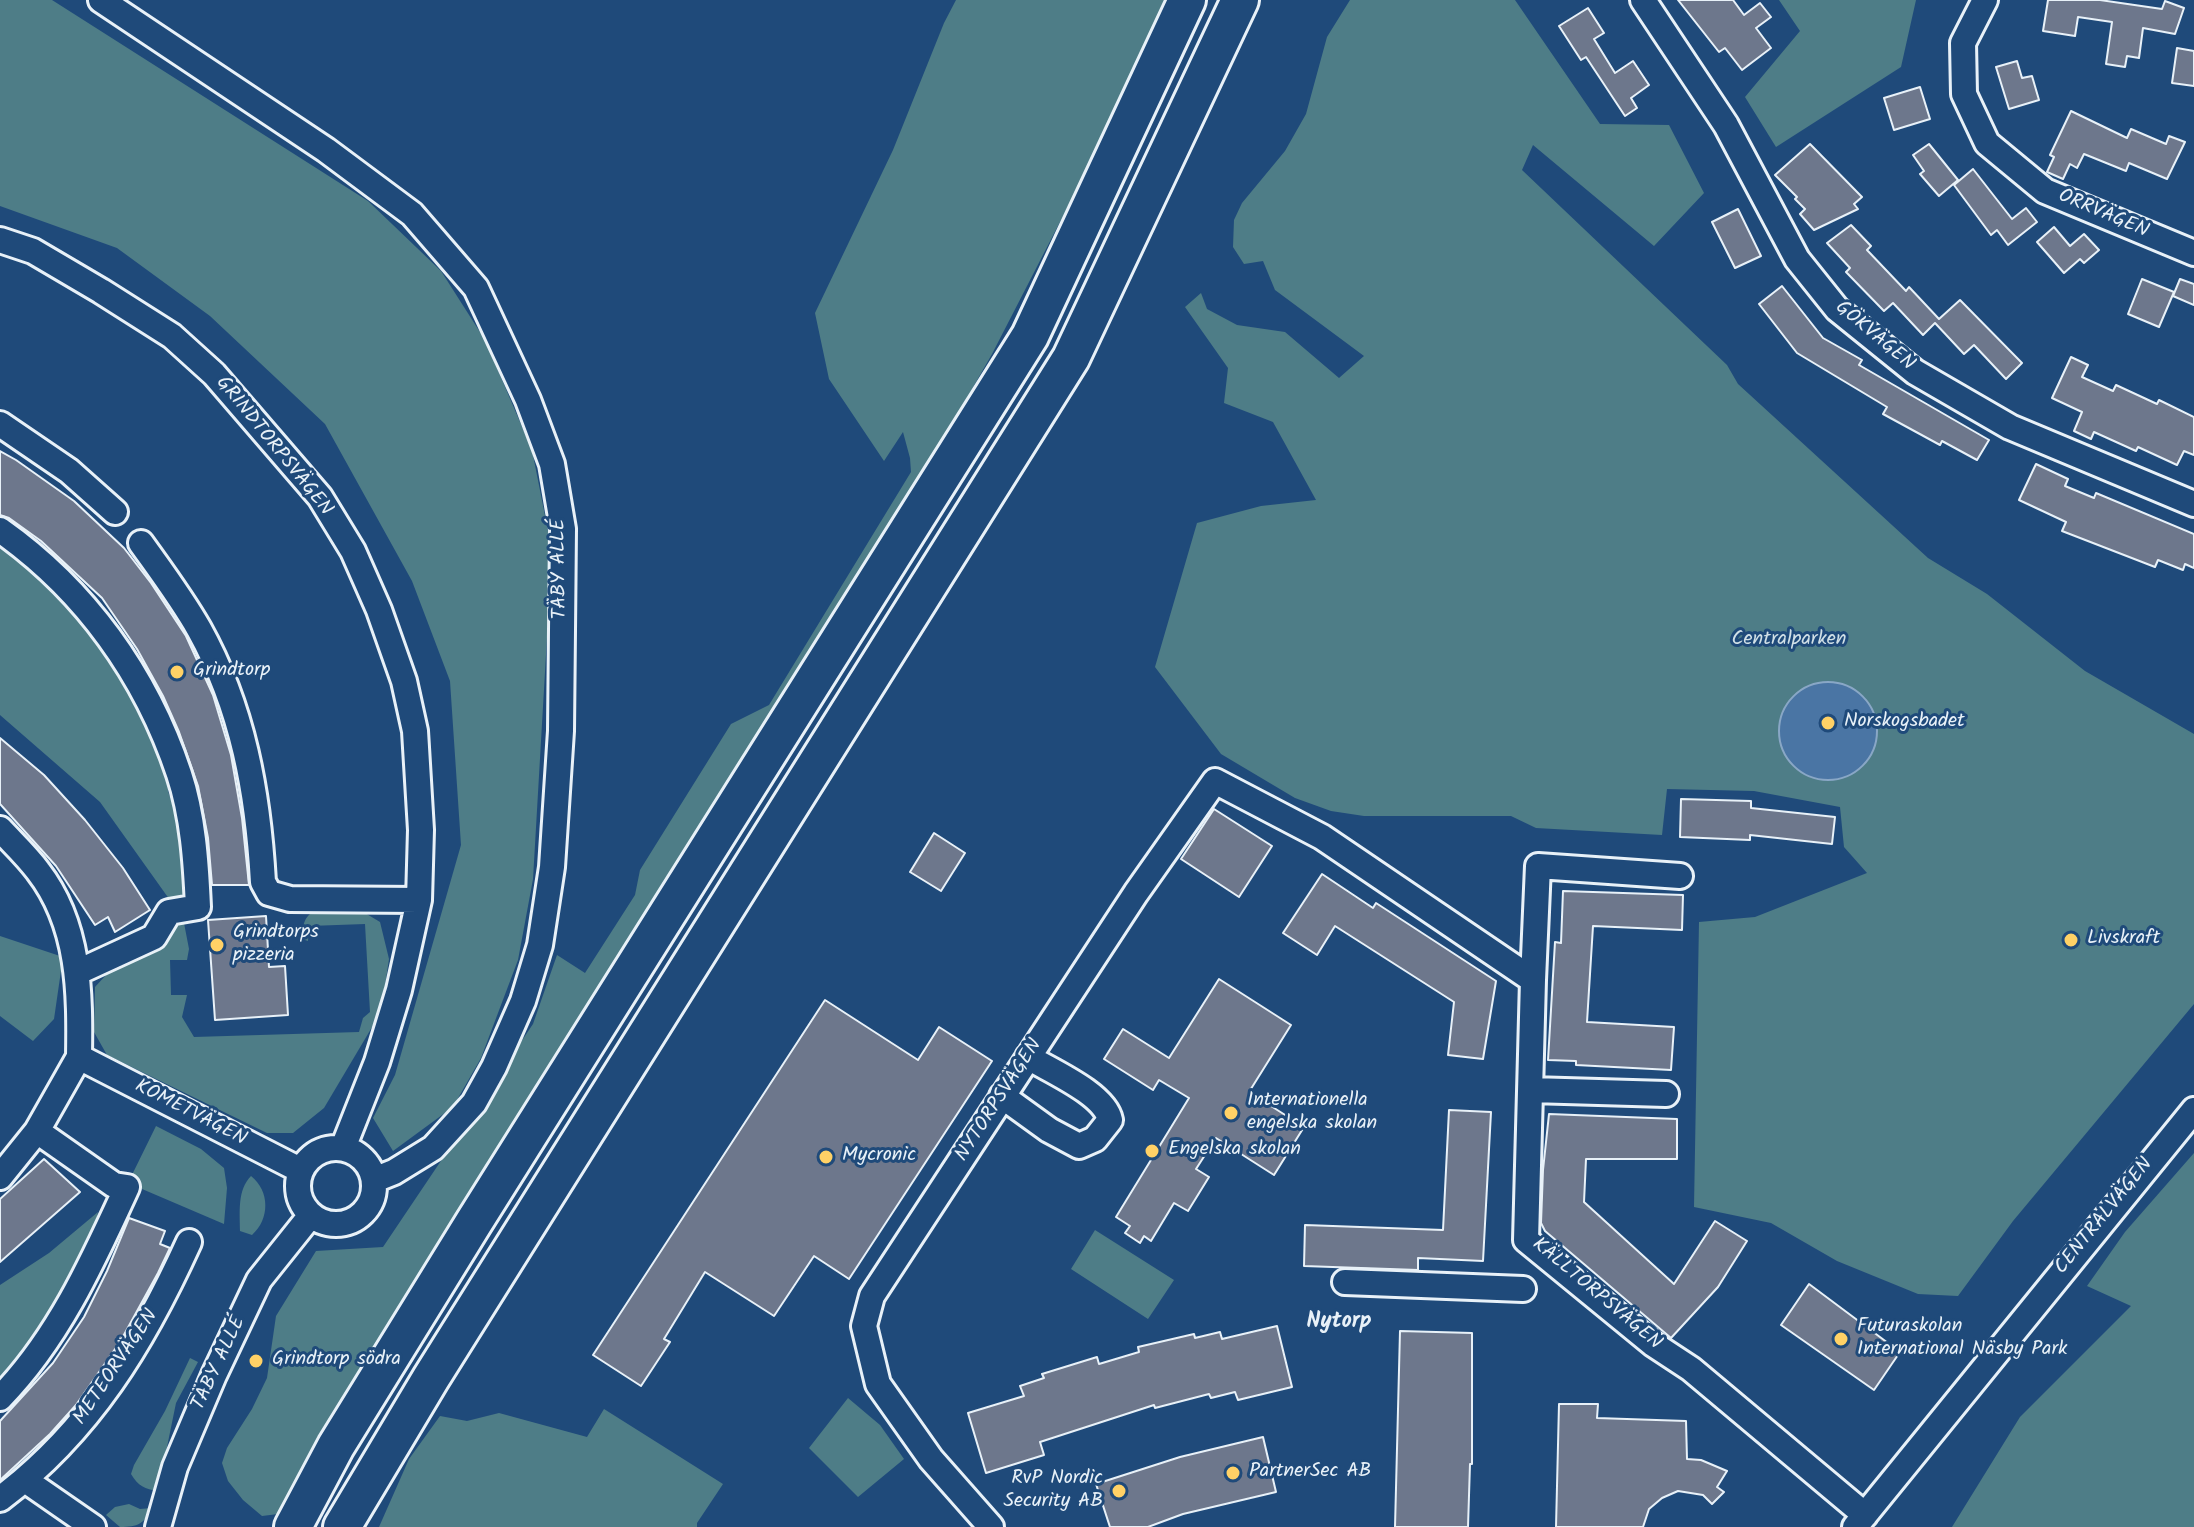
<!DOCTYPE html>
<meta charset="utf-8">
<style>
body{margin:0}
canvas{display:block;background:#1f4a7a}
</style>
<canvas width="2194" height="1527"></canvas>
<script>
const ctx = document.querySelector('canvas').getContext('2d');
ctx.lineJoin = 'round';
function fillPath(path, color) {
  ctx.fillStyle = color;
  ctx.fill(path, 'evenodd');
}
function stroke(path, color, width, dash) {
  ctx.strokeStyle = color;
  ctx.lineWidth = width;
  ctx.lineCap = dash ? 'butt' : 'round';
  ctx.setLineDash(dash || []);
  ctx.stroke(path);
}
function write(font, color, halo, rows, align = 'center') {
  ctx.font = font + ' Kalam,sans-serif';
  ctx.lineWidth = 6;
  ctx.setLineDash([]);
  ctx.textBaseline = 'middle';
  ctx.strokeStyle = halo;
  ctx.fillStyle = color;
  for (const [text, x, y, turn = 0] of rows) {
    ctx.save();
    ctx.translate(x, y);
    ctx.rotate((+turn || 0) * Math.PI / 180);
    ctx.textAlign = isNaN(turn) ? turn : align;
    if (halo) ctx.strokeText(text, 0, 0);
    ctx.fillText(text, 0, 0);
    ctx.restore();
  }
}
const green = new Path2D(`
 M0,0h52l316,201 73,70 44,69 47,110 20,101 -19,328 -15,81 -37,98 -28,49 -60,44 -20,-33 22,-43 66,-230 -11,-164 -38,-100 -87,-157 -115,-108 -93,-68 -117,-42z
 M956,0h211l-87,183 -88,171 -124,217 -582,942 -24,3 -19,-16 -15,-19 -6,-18 5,-15 25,-39 15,-31 9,-62 40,-65 67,-4 150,-223 24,-69 28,18 50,-78 5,-25 91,-146 38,-19 142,-233 -1,-14 -7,-26 -19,29 -55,-82 -14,-66 78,-163 51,-127z
 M1350,0h165l85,124 69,1 35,68 -50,53 -121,-101 -11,25 205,195 11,19 190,174 59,36 98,77 109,63v270l-181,217 -55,75 -40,-2 -81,-33 -66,-38 -77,-16 5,-285 56,-5 112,-44 -23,-26 -4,-40 -86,-16 -87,-2 -5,46 -126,-7 -25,-12h-147l-33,-5 -36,-13 -74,-44 -66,-87 42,-144 64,-17 55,-6 -43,-78 -49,-19 4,-35 -43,-61 16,-14 6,16 30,16 48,7 54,46 25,-22 -89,-66 -12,-29 -19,3 -11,-17 1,-27 8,-17 43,-52 21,-37 21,-77z
 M1779,0h137l-15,67 -125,80 -31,-50 55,-66z
 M0,536l108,110 65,123 -5,22 16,48 5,56 -6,10 -11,-2 -72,-101 -100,-87z
 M316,910h44l20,12 9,37 -8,53 -57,96 -31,25h-26l-160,-78 -13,-23 1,-45 55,-60 34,-4 5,26 -2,11h-17l1,35h16l-5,22 12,20 165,-5 4,-14 7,-6 -5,-88 -56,2 -1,15 -6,-2c1,-14 1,-22 14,-29z
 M0,936l63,21 -9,62 -21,22 -33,-25z
 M156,1126l45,23 23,19 3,20 -3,36 -96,-41z
 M2194,1153v374h-242l68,-110 111,-111 -44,-20 38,-54z
 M251,1176c19,15 19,43 1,59l-12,-4c0,-18 -3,-41 11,-55z
 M98,1212c-11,58 -60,122 -98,167v-94l49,-32z
 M1095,1230l79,50 -26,39 -77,-50z
 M190,1358l8,4 -22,41 -18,88c-13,-2 -20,-5 -27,-17l3,-9 31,-54z
 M848,1398l32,27 24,34 -46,38 -49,-49z
 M604,1409l119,75 -26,39v4h-318l30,-68 31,-43 27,5 32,-8 88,24z
 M129,1504l11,5 12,-1c-8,16 -14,19 -32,19l-14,-12 9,-8z`);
const water = new Path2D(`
 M1779 731a49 49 0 1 1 98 0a49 49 0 1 1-98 0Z`);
const building = new Path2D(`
 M1678,0h55l11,15 16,-12 11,14 -15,11 15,20 -29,22 -17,-22 -6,4z
 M2048,0h52l62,9 3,-8 19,7 -9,26 -32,-6 -4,30 -12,-2 -2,11 -19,-3 6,-42 -34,-5 -3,19 -32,-5z
 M1588,8l16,25 -10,6 21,34 18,-12 16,24 -18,13 6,10 -12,8 -39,-59 -5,3 -22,-34z
 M2177,48l17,3v35l-22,-3z
 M2017,61l5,17 10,-2 7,24 -30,9 -13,-42z
 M1920,87l10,32 -36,11 -10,-32z
 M2071,111l56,27 4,-9 35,15 3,-8 16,6 -18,37 -38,-16 -3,8 -42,-17 -7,14 -7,-4 -7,15 -16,-7 7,-15 -4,-2z
 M1810,144l52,53 -8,7 4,5 -44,21 -14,-16 5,-5 -10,-10 2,-2 -22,-22z
 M1929,144l29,36 -19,16 -19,-22 4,-3 -11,-16z
 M1973,169l39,50 14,-11 11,14 -29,23 -11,-15 -6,5 -37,-50z
 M1738,209l23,47 -26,12 -23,-46z
 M1851,225l20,21 -4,4 39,41 3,-4 30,32 21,-19 62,63 -16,16 -32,-34 -10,9 -29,-31 -12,12 -30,-32 -9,8 -38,-39 4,-4 -23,-25z
 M2054,227l16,19 14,-12 15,16 -15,13 -4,-4 -16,14 -27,-31z
 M2142,279l32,13 -15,35 -31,-13z
 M2180,279l14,5v21l-21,-9z
 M1782,286l41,52 39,22 -3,5 130,75 -12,20 -35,-19 -2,4 -57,-31 4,-7 -90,-54 -38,-49z
 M2071,357l17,8 -6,12 31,14 3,-6 41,19 2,-4 35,17v38l-10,-4 -7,14 -39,-18 -2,4 -42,-19 -3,7 -17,-8 8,-19 -30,-14z
 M0,451l16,9 58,41 50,47 27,35 35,53 27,59 18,60 11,63 7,67h-37l-4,-47 -10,-52 -19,-54 -16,-36 -26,-47 -35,-51 -61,-57 -32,-23 -9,-3z
 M2036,464l32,15 -3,7 29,12 2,-5 98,41v34l-9,-4 -2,6 -25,-10 -3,7 -93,-36 4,-9 -47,-22z
 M0,738l44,37 41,45 38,48 27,42 -35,22 -7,-15 -13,8 -39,-59 -56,-62z
 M1681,799l70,2v7l84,9 -3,27 -82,-9v5l-70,-3z
 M1214,809l58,37 -33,51 -58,-38z
 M934,833l31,20 -24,38 -31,-19z
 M1322,874l51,34 3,-5 120,78 -13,78 -35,-4 6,-53 -119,-76 -18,29 -34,-22z
 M1563,891l120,4 -1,35 -89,-4 -6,96 87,5 -3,43 -95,-5v-4l-28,-1 7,-118 6,1z
 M266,916l3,51 16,-1 3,49 -73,5 -7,-100z
 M1219,979l72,46 -42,67 55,35 -30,48 -58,-37 -20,31 13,8 -21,34 -14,-8 -23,38 -7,-5 -4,7 -15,-10 5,-7 -14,-9 73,-119 -30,-18 -6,10 -49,-31 19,-30 46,29z
 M825,1000l93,60 21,-33 53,34 -143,218 -35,-23 -40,60 -69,-44 -41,67 6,3 -29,44 -48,-31z
 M1449,1110l42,2 -8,149 -65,-3v12l-114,-4 1,-41 138,5z
 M1549,1114l128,5v40h-91l-2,43 90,82 41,-63 32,20 -29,46 -47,51 -126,-107 -4,-8 2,-53z
 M44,1159l36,33 -80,70v-63z
 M129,1218l36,13 -5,13 10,4 -12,25 -38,69 -44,63 -26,29 -50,46v-59l53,-58 31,-46 23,-46z
 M1809,1284l91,68 -26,38 -93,-65z
 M1277,1326l15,61 -54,13 -3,-8 -24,6 -2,-4 -54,14 -1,-3 -114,37 4,13 -58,18 -18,-60 56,-17 -4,-10 24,-8 -2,-4 55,-17 2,7 40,-12 -1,-5 56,-13 1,4 25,-6 2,7z
 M1400,1331l72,2v131h-2l-2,63h-73z
 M1559,1404h39l-1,14 89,3 1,38 14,1 26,11 -10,16 7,5 -12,12 -9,-9 -25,-4 -16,7 -13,11 -6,18h-87z
 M1263,1437l13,55 -93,22 -35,13h-38l-14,-43 84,-27z`);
const minor = new Path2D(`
 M101,0l225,150 86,64 64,74 52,112 24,64 11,65 -2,202 -9,136 -12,78 -17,56 -29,66 -20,36 -41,45 -39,24 -20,8
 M1643,0l83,125 71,134 40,50 78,63 95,55 184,77
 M1985,0l-22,43 1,51 23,49 58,48 149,62
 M0,240l33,11 68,40 71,45 42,38 106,123 33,54 26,59 25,71 11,50 6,99 -2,70 -20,90 -22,72 -34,86
 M0,424l69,47 46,41
 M0,530c85,60 146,145 179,244 14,42 17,89 19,133l-29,5 -15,25 -76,35
 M141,543c20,28 41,56 58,86 44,79 59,164 64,253l6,11 21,6 129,1
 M0,829c13,14 27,27 38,42 42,54 42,122 41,186l221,113
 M1533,980l5,-114 142,10
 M1531,1090l135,4
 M1002,1096l47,34 30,16 16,-7 15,-19c-5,-26 -59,-49 -82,-63
 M298 1186a38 38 0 1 1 76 0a38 38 0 1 1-76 0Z
 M0,1177l37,-46 42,-74
 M1345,1282l178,7
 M0,1398c58,-59 93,-137 127,-211l-13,-2 -77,-54
 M25,1480l68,47
 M0,1499c90,-68 143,-156 189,-257
 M158,1527l17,-60 39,-92 45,-95 52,-65
 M991,1527l-60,-68 -53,-75 -14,-58 8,-30 264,-403 79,-112 107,56 211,143 -7,260 127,104 38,25 174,146
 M1855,1527l339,-417`);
const highway = new Path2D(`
 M293,1527l43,-81 138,-224 556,-886 157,-336
 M342,1527l89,-149 640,-1020 169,-358`);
const markers = [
 [177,672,8,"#ffd166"],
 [1828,723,8,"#ffd166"],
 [2071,940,8,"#ffd166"],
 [217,945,8,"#ffd166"],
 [1231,1113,8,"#ffd166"],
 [1152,1151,8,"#ffd166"],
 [826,1157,8,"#ffd166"],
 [1841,1339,8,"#ffd166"],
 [256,1361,8,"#ffd166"],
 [1233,1473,8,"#ffd166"],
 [1119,1491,8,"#ffd166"]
];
const streetNames = [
 ["ORRVÄGEN",2103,215,23],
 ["GÖKVÄGEN",1874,337,40],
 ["GRINDTORPSVÄGEN",273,447,51],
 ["TÄBY ALLÉ",561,569,-91],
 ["NYTORPSVÄGEN",1000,1101,-57],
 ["KOMETVÄGEN",190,1114,27],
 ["CENTRALVÄGEN",2105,1217,-51],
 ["KÄLLTORPSVÄGEN",1596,1295,40],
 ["TÄBY ALLÉ",220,1364,-65],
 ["METEORVÄGEN",117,1368,-56]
];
const parkNames = [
 ["Centralparken",1789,641]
];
const poiNames = [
 ["Grindtorp",193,672],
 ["Norskogsbadet",1844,723],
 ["Grindtorps",233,934],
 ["pizzeria",233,957],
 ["Livskraft",2087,940],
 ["Internationella",1247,1102],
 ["engelska skolan",1247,1125],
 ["Engelska skolan",1168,1151],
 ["Mycronic",842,1157],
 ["Futuraskolan",1857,1328],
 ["International Näsby Park",1857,1351],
 ["Grindtorp södra",272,1361],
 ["PartnerSec AB",1249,1473],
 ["RvP Nordic",1103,1480,"right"],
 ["Security AB",1103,1503,"right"]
];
const neighbourhoodNames = [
 ["Nytorp",1339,1323]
];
fillPath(green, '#4e7d87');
fillPath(water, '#4a75a4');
stroke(water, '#89a7c6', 2);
fillPath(building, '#6d778c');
stroke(building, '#e8f1f8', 2);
stroke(minor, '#e8f1f8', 30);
stroke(highway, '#e8f1f8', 42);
stroke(minor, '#1f4a7a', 24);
stroke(highway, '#1f4a7a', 36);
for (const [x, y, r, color] of markers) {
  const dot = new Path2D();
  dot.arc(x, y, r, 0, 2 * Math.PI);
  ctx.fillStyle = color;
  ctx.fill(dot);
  stroke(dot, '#1f4a7a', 3);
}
write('20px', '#e8f1f8', '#1f4a7a', streetNames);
write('20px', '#d1e0e7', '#1f4a7a', parkNames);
write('20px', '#e8f1f8', '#1f4a7a', poiNames, 'left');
write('bold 22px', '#e8f1f8', '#1f4a7a', neighbourhoodNames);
</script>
